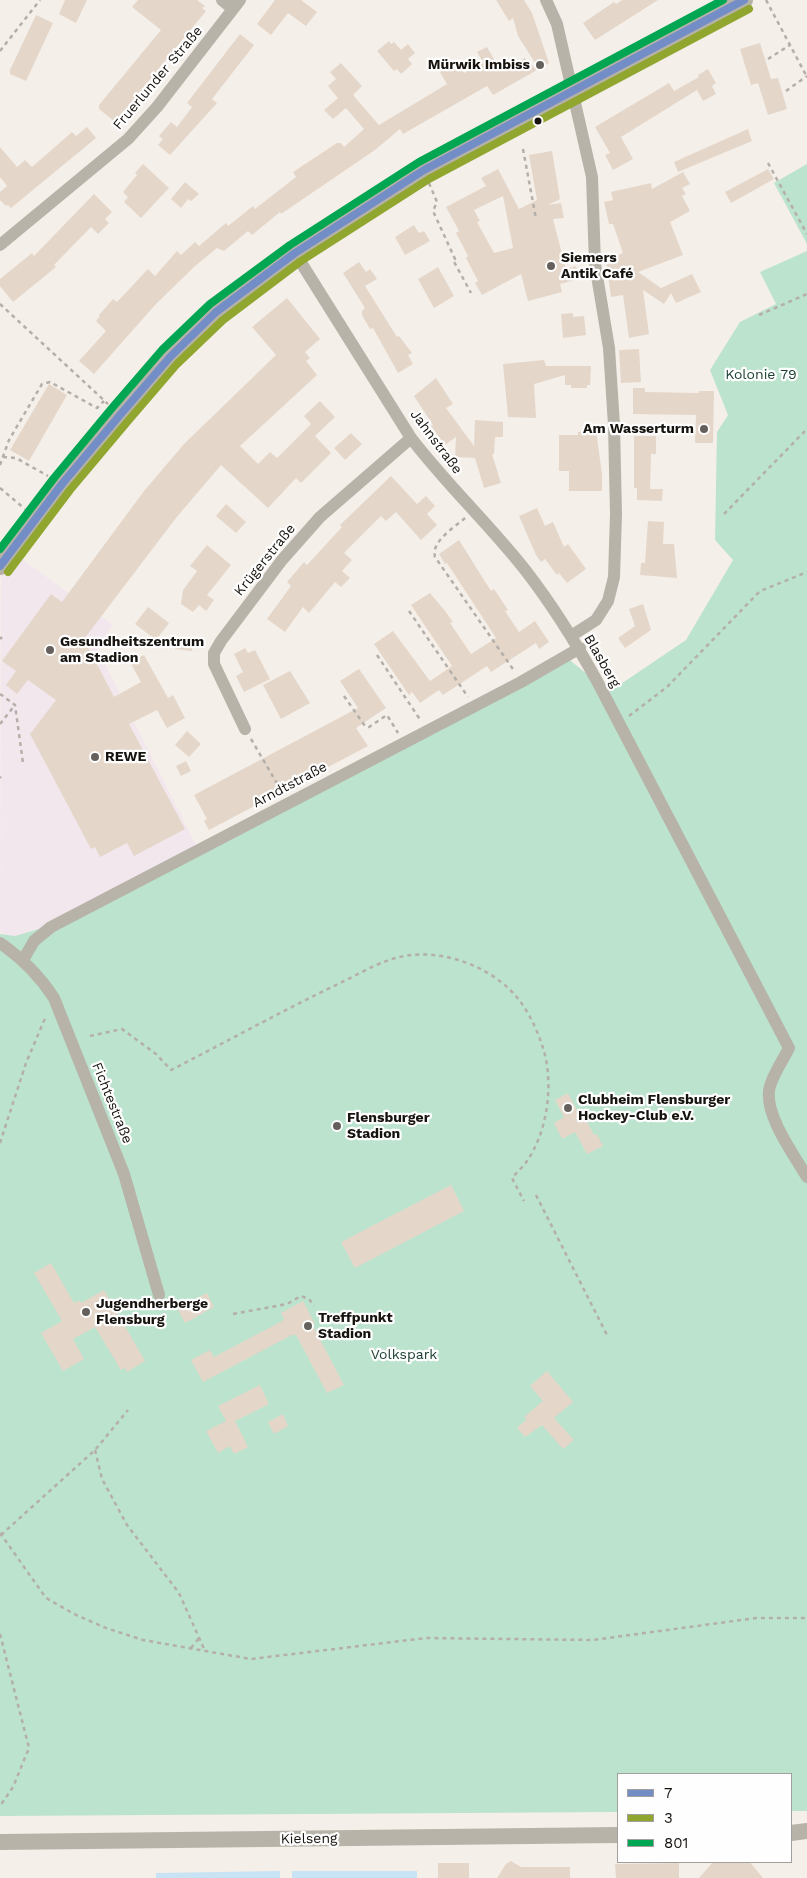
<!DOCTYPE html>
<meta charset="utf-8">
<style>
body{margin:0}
#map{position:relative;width:807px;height:1878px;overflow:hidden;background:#f5efe9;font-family:"Work Sans",sans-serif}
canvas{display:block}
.legend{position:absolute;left:617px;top:1773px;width:175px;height:90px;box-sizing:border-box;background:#fefefe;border:1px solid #a2a09e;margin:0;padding:6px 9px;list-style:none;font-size:15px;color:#17130f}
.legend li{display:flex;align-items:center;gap:10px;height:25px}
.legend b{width:25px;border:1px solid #a2a09e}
</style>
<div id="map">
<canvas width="807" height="1878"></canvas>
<ul class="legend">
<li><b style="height:6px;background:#738ec6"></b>7</li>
<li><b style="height:6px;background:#90a62f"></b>3</li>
<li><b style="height:6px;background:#00a651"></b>801</li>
</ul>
</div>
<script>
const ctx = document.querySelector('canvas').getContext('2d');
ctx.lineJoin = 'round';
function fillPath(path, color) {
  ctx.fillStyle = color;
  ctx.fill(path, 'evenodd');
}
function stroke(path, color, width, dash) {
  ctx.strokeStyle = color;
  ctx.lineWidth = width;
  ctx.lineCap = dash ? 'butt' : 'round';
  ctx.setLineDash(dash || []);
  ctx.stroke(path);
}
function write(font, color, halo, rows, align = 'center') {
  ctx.font = font + ' "Work Sans",sans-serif';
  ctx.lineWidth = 4.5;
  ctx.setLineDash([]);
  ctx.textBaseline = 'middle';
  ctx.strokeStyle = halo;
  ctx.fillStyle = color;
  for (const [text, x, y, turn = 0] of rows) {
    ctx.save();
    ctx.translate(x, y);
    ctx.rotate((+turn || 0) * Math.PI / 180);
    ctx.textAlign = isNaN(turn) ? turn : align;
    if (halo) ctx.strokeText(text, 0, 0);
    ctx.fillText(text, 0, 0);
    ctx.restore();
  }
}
const commercial = new Path2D(`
 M1,544l112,81 -16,23 101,201 -146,76 -37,11 -10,-1 -5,-4z`);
const green = new Path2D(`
 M807,164v80l-33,-61z
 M807,251v1560h-16v-37h-173v38l-618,4v-882l15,2 37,-11 514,-268 43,35 77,-52 47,-80 -18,-20 2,-108 11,-17 -18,-45 30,-48 36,-18 -16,-32z`);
const water = new Path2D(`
 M280,1871v7h-124v-5z
 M292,1871h125v7h-125z`);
const building = new Path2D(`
 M65,0h22l-11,23 -17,-9z
 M138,0h59l8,6 -3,2 4,3 -91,111 -16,-13v-4l62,-75 -29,-23z
 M275,0h26l16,12 -11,14 -18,-13 -17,22 -14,-11z
 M496,0h28l8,13 17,50 -10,6 -21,-33 -5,-18 -4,3z
 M622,0h36l-63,40 -12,-17 31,-21 2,2z
 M36,15l17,8 -27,58 -16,-7v-4z
 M240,34l14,11 -42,54 5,4 -47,52 -12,-10 5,-6 -4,-3 12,-14 6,5 15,-20 -5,-4z
 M389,41l2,3 3,-2 7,8 7,-6 7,9 -7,6 4,5 -11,10 -4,-5 -3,2 -17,-20z
 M760,43l11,36 7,-1 9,31 -19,6 -10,-32 -7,2 -11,-36z
 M487,47l8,14 3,-1 6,10 21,-12 12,12 -44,25 -6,-9 -84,48 -3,-5 -25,21 -94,64 -1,-2 -28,23 -4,-4 -24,20 -7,-3 -23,19 -39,38 -61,69 -15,-13 27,-30 -10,-10 4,-5 -1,-1 14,-16 4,3 31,-33 7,7 22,-25 4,4 14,-13 4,4 27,-23 2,3 25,-20 2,3 41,-32 -3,-5 44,-29h4l3,4 20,-18 -18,-21 -13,11 -9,-9 14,-12 -10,-12 8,-7 -6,-7 11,-9 21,23 -9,9 26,30 68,-41 -7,-12 17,-10 7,11 19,-11 -6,-10z
 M708,69l8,14 -4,3 4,8 -13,7 -6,-11 -76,47 12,22 -20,11 -8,-15 5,-2 -15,-26 74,-44 5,8 25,-14 -1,-2z
 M87,127l9,11 -85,70 -3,-3 -2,1 -6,-6v-8l7,-6 -7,-9v-30l17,20 8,-7 7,7 40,-35 4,4z
 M748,129l4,12 -74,31 -4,-10z
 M552,151l8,48 -12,6 13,-2 3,15 -11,1 13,50 10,-3 3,13 -19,5 2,8 -34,9 -7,-27 -39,21 -7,-12 3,-2 -12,-23 2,-2 -12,-23 3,-2 -13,-24 40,-21 -5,-8 17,-9 21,40 18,-9 -8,-45zM503,196l10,52 -19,5 -17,-31 3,-1 -6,-11z
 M143,164l26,24 -28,30 -17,-16 4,-5 -5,-5 14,-17 -2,-2z
 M768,169l6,10 -43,24 -6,-11z
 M683,172l7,12 -8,4 4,6 -4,2 8,15 -20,11 13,33 -45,17 23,16 31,-14 9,18 -25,11 -5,-10 -7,11 -21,-14 6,44 -20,4 -6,-43 -12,2 -5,-36 17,-8 -10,-29h-4l-5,-22 9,-2 -2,-8 40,-9 1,6z
 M185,182l14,12 -8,7 -3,-2 -7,9 -10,-9z
 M94,194l18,18 -7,7 4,4 -11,11 -7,-7 -37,38 2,2 -43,35 -13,-16v-7l32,-26 2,3z
 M414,225l5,8 5,-2 6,10 -25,14 -10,-18z
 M359,262l7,10 4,-3 7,10 -12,7 32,51 2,-1 13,17 -4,2 5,9 -15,9 -25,-45 -3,1 -8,-14v-4l3,-3 -22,-35z
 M438,267l16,29 -20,12 -16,-29z
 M287,298l33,41 -15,13 5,6 -4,3 11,14 -77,71 18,18 12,-12 7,6 34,-34 -7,-8 16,-15 15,16 -20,19 16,17 -30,30 -5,-5 -28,30 -47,-43 -45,53 -92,121 30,58 27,-15 -11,-20 14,-7 24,43 5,-3 12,23 -18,10 -10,-18 -28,14 56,105 -51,27 -7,-13 -27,14 -5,-10 -4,2 -61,-115 26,-34 -28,-20 -11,14 -11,-9 10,-14 -14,-10 49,-67 11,8 82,-111 40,-47 92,-89 -24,-28z
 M573,313v4l11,-1 2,19 -23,3 -2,-24z
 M639,349l2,33 -20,1 -2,-33z
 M544,360l2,6h45l-1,19h-3v3h-16v-3h-6v-10l-31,9 2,34 -28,-1 -5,-53z
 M436,378l17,26 -7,4 28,38 1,-26 28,2v15h-8l-1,17h-2l9,29 -17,5 -9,-30 -20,-1 1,-20 -11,8 -14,-19 2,-1 -19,-29z
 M49,384l18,11 -38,66 -19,-11z
 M633,388h12v4l54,1v-2h15l-1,52h-18l1,-28 -63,-1z
 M596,430l6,44v17h-33v-20h-10v-36h19v-3z
 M351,433l11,11 -17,16 -11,-12z
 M634,436h22v18h-5l-1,35h13l-1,12 -25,-1v-12h-3z
 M391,476l26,28 9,-8 9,10 -8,8 10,11 -16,15 -25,-28 -10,9 -5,-5 -37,37 8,7 -10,11 8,7 -9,9 -6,-5 -26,31 -6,-6 -18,25 -18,-13 24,-33 -4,-4 17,-20 3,3 35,-38 -2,-2z
 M226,504l20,18 -10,11 -20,-17z
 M537,508l8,18 8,-4 11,25 4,-3 18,25 -19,14 -8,-10 -2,2 -12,-16 -4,3 -5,-7 -17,-39z
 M648,521l16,1 -1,22h11l3,34 -37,-3 1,-12h4z
 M459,540l32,51 3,-2 14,21 -3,1 14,21 16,-11 14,21 -10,7 -3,-6 -45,29 -4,-6 -44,29 -4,-5 -19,13 -8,-11 -3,3 -35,-51 19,-13 37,50 22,-15 -41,-61 19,-12 15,18 8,11 -3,1 21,31 25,-16 -49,-75 -2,1 -6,-10z
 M207,545l24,20 -24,30 7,5 -8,11 -7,-6 -6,7 -12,-8 2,-14 14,-19 -7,-5z
 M643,604l8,26 -26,18 -7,-10 17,-12 -6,-17z
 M148,607l21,16 -13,17 -21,-16z
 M177,637l17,2 -2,12 -17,-2z
 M245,648l3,5 7,-3 15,29 -26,13 -8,-16 7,-4 -9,-18z
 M359,669l27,39 -30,20 12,18 -159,84 -5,-9 3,-2 -13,-24 164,-87 -18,-27z
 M290,671l20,32 -29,16 -18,-34z
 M187,731l14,13 -12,13 -14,-12z
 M186,761l5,10 -10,5 -5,-10z
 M568,1093l13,25 3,-2 10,19 3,-1 6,12 -16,8 -12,-22 -13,7 -8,-16 10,-6 -9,-17z
 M451,1185l13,26 -109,57 -14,-26z
 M51,1263l23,40 6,-3 1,3 23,-13 41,71 -18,11 -2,-4 -4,2 -26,-43 -22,12 11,20 -21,12 -22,-38 21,-12 -28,-48z
 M207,1293l7,14 -29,16 -8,-15z
 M303,1301l12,23 -2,2 31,59 -17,8 -31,-58h-4l-89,47 -12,-22 19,-10 4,7 70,-37 -3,-7z
 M547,1371l26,31 -19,16 20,22 -11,9 -21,-24 -17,12 -8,-9 10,-9 -3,-2 19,-16 -13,-15z
 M260,1385l9,19 -34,17 13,26 -14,7 -4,-8 -12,7 -12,-22 20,-10 -8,-15z
 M283,1414l5,12 -14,8 -6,-12z
 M511,1861l10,6h49v11h-73l9,-14z
 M713,1862h37l13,16h-64z
 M438,1863h31v15h-31z
 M679,1863v15h-63l-1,-14z`);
const path = new Path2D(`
 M766,0l41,77
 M0,51l40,-51
 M768,59l22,-14
 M786,91l21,-15
 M523,149l13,70
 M768,163l39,71
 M429,183l8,19 -4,9 22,48 -2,1 18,33
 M0,304l108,100
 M759,315l48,-21
 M3,457l13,1 32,18
 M0,465l9,-25 33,-56 8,-2 47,26 7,-7
 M0,488l25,21
 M724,514l83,-85
 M465,518c-11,10 -34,23 -30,39l80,115
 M409,611l59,86
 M0,639l2,-2
 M377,655l44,66
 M0,694l15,11 8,58
 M344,696l21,30 4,1 18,-12 11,18
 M629,716l38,-29 93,-96 47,-19
 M0,724l15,-19
 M251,739l31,53
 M0,777l1,1
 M90,1036l32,-7 34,25 15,16c55,-28 109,-58 165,-85 24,-11 49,-28 76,-30 36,-4 79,13 103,40 13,15 22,34 28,53 11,34 5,83 -16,113 -4,6 -10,11 -15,17l12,23
 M0,1143l26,-80 20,-47
 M536,1195l71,140
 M233,1314l54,-10 14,-8 8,3 5,7
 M95,1450l7,29 25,46 52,68 26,58
 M0,1533l46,65 30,17 30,13 37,12 108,19 175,-21 167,2 163,-22h51
 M1,1535l94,-85 33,-40
 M0,1634l29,114 -16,39 -13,19
 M191,1648l8,-10`);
const minor = new Path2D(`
 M222,0l11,9
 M546,0l11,24 35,153 3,87 14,84 5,77 2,89 -2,63 -6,24 -12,19 -25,16
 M0,245l128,-106 29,-32 83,-107
 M295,253l116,185c36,47 79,87 115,133 27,35 50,72 71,110l192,367c-6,12 -15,25 -19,38 -8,26 24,69 37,91
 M245,729l-31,-65v-11l7,-12 61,-81 38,-43 91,-79
 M0,943c23,16 39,32 54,55l70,176 35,121
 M23,960l11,-19 17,-14 470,-245 59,-34`);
const tertiary = new Path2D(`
 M791,1833l16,-2
 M0,1842l618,-7`);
const secondary = new Path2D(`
 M0,566l62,-82 58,-69 50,-58 46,-45 79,-59 129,-83 320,-170`);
const bus1 = new Path2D(`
 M0,566l62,-82 58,-69 50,-58 46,-45 79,-59 129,-83 320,-170`);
const bus2 = new Path2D(`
 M8,572l62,-82 58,-69 49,-57 46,-44 78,-59 128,-82 320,-170`);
const bus3 = new Path2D(`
 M0,549l54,-71 58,-70 50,-58 48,-46 80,-59 129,-83 304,-162`);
const markers = [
 [540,65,5,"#65605b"],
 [538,121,4.5,"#17130f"],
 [551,266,5,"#65605b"],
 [704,429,5,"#65605b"],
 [50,650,5,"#65605b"],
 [95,757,5,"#65605b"],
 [568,1108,5,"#65605b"],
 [337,1126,5,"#65605b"],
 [86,1312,5,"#65605b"],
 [308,1326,5,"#65605b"]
];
const poiNames = [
 ["Mürwik Imbiss",530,65,"right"],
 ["Siemers",561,258],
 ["Antik Café",561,274],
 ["Am Wasserturm",694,429,"right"],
 ["Gesundheitszentrum",60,642],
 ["am Stadion",60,658],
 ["REWE",105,757],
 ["Clubheim Flensburger",578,1100],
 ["Hockey-Club e.V.",578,1116],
 ["Flensburger",347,1118],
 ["Stadion",347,1134],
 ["Jugendherberge",96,1304],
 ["Flensburg",96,1320],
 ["Treffpunkt",318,1318],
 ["Stadion",318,1334]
];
const streetNames = [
 ["Fruerlunder Straße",158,78,-50],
 ["Jahnstraße",436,442,53],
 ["Krügerstraße",265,560,-51],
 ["Blasberg",602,661,60],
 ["Arndtstraße",290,785,-28],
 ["Fichtestraße",112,1103,68],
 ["Kielseng",309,1839,-1]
];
const parkNames = [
 ["Kolonie 79",761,375],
 ["Volkspark",404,1355]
];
fillPath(commercial, '#f3e7ee');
fillPath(green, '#bce3ce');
fillPath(water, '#c8e3f3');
fillPath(building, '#e4d7ca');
stroke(path, '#b4afa8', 2.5, [4, 4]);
stroke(minor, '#b7b3a9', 12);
stroke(tertiary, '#b7b3a9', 16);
stroke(secondary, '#b6b2a8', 18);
stroke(bus1, '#738ec6', 8);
stroke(bus2, '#90a62f', 8);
stroke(bus3, '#00a651', 8);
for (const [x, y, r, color] of markers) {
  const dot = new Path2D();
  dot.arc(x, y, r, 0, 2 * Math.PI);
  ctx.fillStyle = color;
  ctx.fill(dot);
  stroke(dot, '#fefefe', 2);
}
write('bold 14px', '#17130f', '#fefefe', poiNames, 'left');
write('14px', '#17130f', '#fefefe', streetNames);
write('14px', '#1c4031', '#fefefe', parkNames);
</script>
